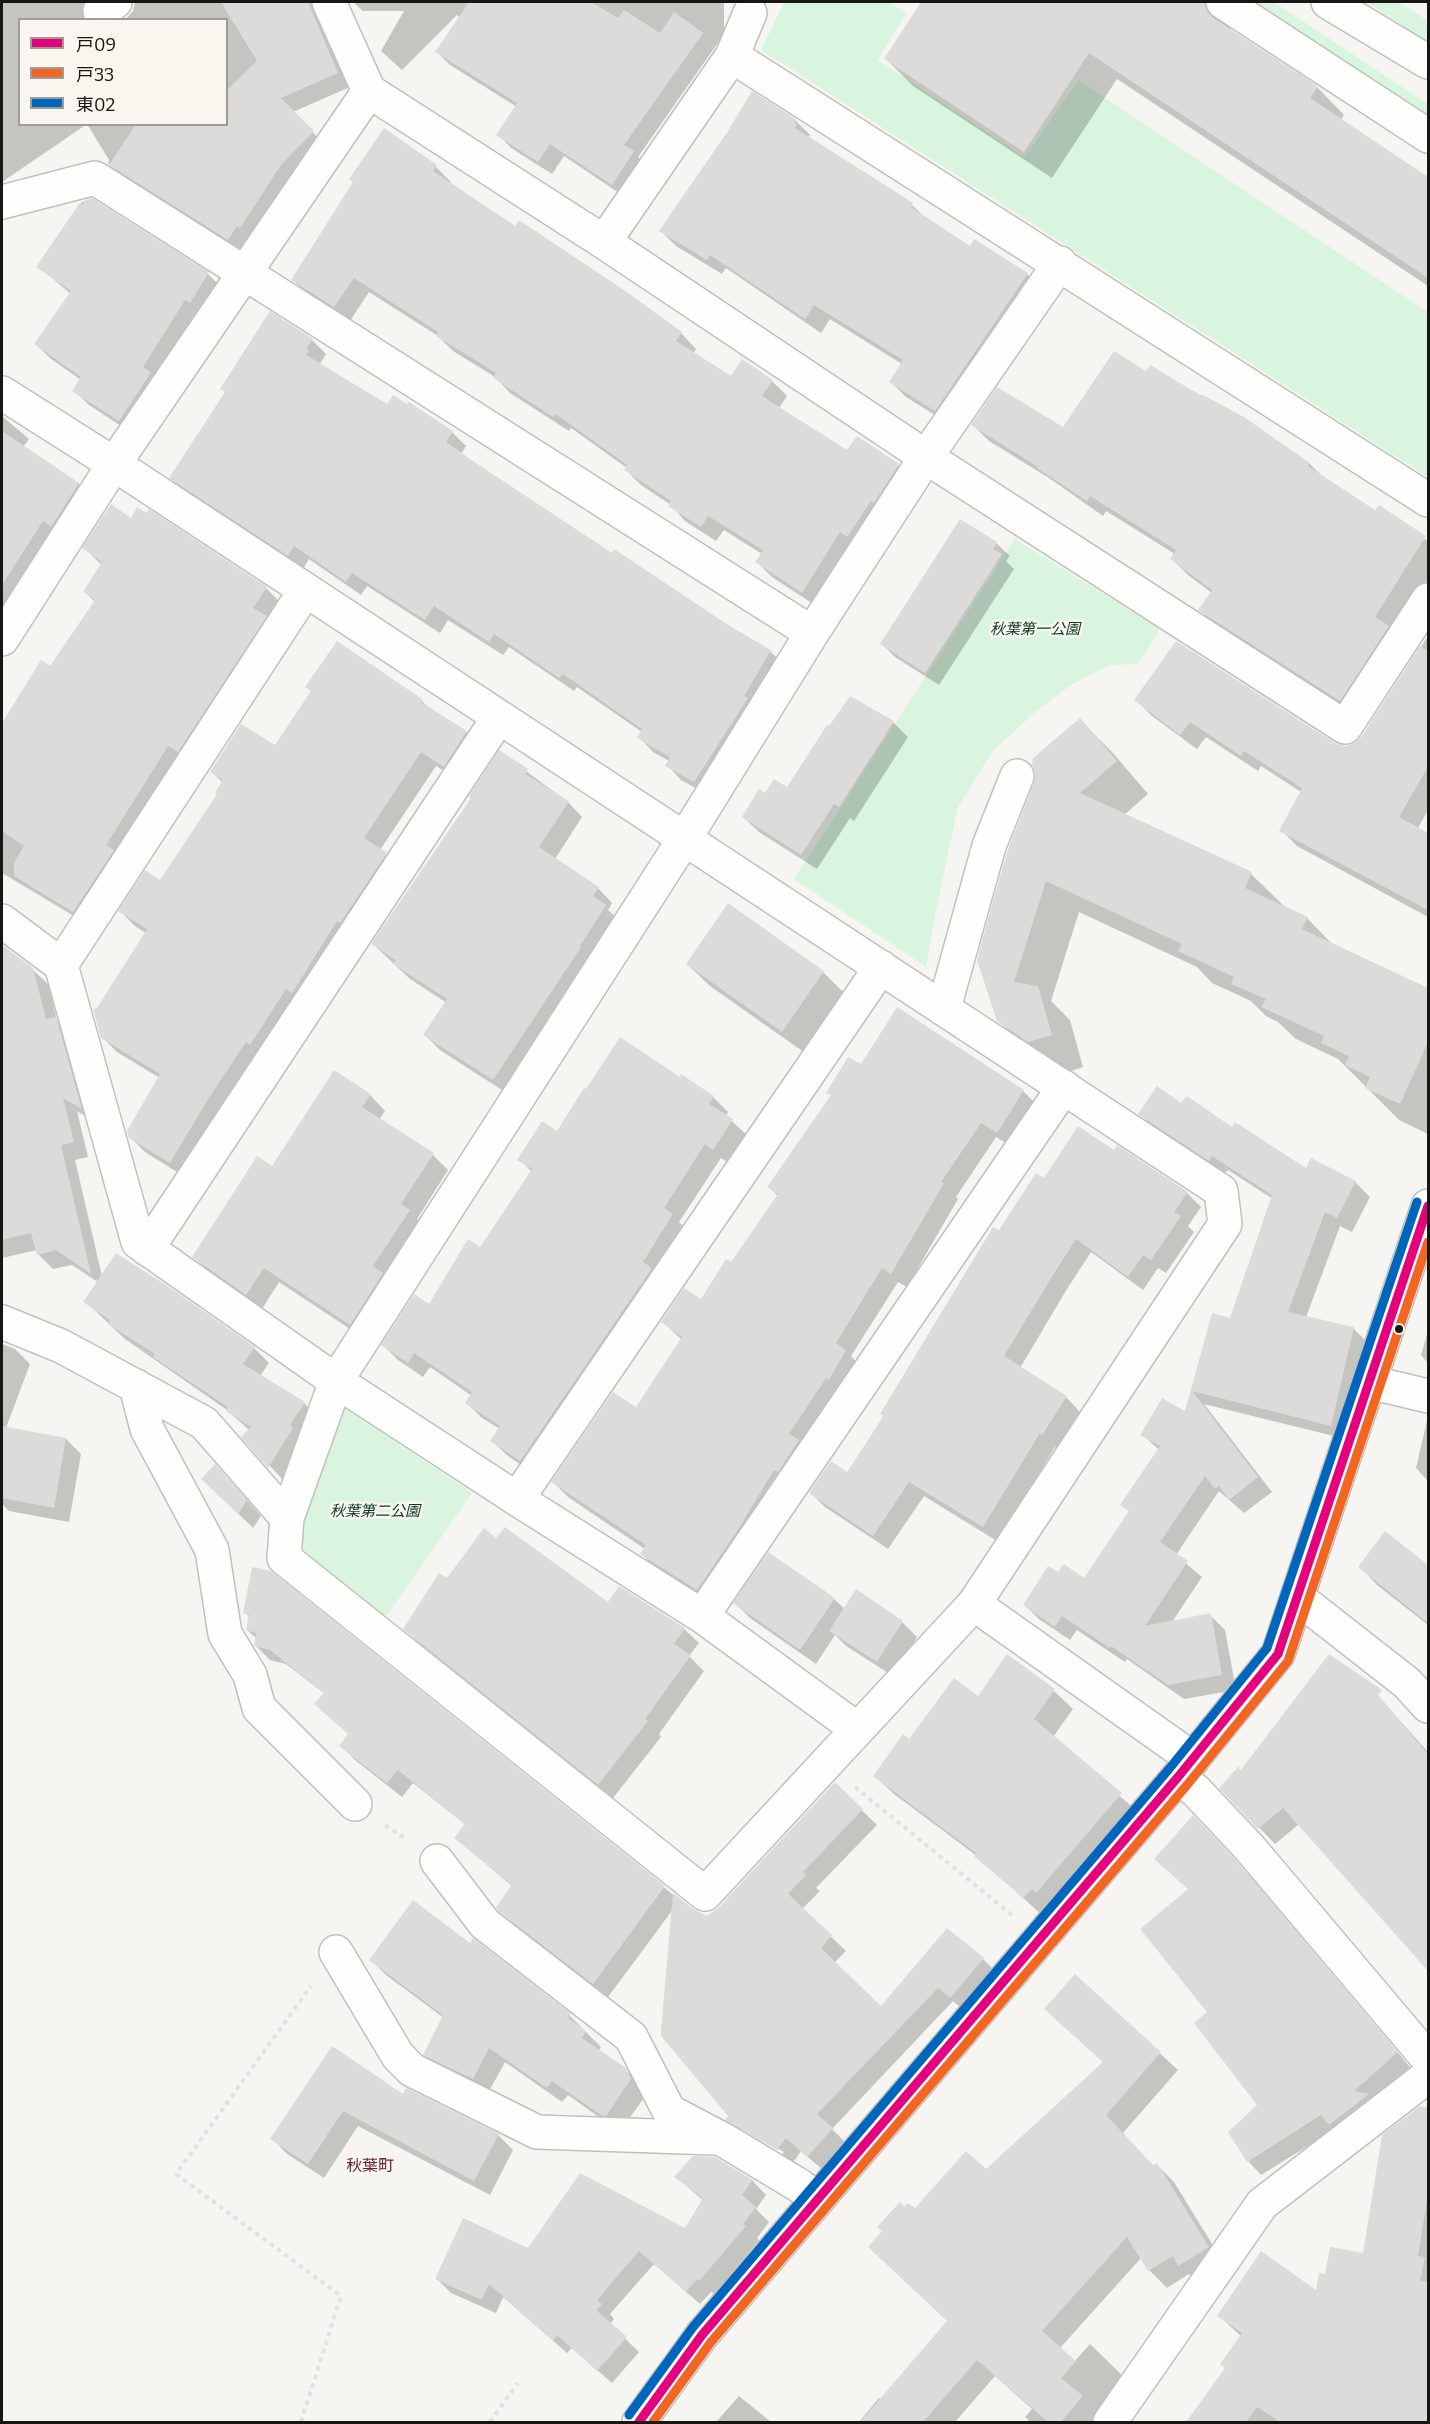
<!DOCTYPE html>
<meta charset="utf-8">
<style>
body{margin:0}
#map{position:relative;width:1430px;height:2424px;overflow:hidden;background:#f6f5f1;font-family:Bitter,"Noto Sans JP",serif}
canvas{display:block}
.frame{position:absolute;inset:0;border:3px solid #161613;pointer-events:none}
.legend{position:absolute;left:18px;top:18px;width:210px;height:108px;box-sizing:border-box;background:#f8f6ef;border:2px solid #9e9c97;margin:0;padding:8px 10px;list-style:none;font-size:18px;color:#161613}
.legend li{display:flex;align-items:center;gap:12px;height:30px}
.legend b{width:30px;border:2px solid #9e9c97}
</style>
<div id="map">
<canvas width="1430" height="2424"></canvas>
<div class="frame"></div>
<ul class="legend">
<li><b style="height:8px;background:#e5007d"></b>戸09</li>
<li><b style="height:8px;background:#f26522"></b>戸33</li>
<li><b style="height:8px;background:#0065bd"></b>東02</li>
</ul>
</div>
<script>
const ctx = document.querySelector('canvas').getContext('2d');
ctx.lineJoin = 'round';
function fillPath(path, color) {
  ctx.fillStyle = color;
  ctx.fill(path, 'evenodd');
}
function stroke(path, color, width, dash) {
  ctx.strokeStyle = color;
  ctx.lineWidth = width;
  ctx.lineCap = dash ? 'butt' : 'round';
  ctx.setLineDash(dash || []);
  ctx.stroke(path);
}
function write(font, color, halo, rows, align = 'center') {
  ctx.font = font + ' Bitter,"Noto Sans JP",serif';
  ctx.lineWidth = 5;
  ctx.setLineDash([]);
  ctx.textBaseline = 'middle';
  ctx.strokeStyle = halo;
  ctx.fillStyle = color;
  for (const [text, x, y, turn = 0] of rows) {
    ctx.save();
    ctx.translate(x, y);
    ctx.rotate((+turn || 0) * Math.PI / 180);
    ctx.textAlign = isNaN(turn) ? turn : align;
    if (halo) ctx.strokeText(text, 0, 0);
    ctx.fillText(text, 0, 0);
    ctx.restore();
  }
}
const green = new Path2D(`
 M784,2h107l15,12 -28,46 147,97 53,-77 350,232v165l-667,-427z
 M1252,2h22l154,102v19z
 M1366,2h33l29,19v21z
 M1015,539l145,90 -22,35 -28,1 -39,20 -37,28 -42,39 -34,55 -22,103 -10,57 -132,-88z
 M334,1401l138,92 -86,124 -88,-66 5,-36z`);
const shadow = new Path2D(`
 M2,2h113l-20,18h-75v104h67l-85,58z
 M135,2h195l20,85 -57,25 33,34 -84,106 -121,-76 -13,-13 1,-3 -22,-36h139v-104h-101l8,-9z
 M353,2h371v32l-86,123 8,8 -21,32 -61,-41 -12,18 -41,-26 -13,-14 19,-27 -67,-42 -13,-13 23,-34 -3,-3 -55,55 -21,-19 23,-40h-41z
 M923,2h290l21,20 -3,8 86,57 27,28 -3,5 70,88 17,11v67l-311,-207 -65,99 -139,-92 -27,-27z
 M795,120l15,15 -2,3 3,2 101,65 16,15 42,28 5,-7 52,33 15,15 -91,136 -45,-28 -15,-15 11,-18 -72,-45 -9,14 -95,-65 -4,6 -46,-28 -15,-15z
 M384,130l52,37 15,15 -1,2 231,149 15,16 -3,5 38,24 41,3 15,15 -8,12 69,44 50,13 15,15 -95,127 -46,-30 -15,-15 5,-8 -38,-24 -8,11 -31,-20 -14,-16 -30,-20 -15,-15 1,-2 -56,-40 -2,3 -59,-38 -15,-16 -42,-26 -15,-15 -69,-44 -19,29 -42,-26 -15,-15 61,-97z
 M92,200l116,74 15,15 -88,146 -46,-30 -15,-15 7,-10 -30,-21 -15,-15 35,-50 -26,-22 19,-44 18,-26z
 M312,340l14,14 -6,10 67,42 65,26 14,14 -5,8 151,101 158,96 14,14 -76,130 -27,-15 -14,-15 2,-4 -16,-9 -14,-15 3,-5 -65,-45 -3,4 -65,-44 -6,8 -55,-35 -8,13 -73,-47 -6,9 -52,-36 -6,10 -118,-77 -14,-14z
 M1147,373l96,45 67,46 13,13 53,35 52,29v65l-72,110 -140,-90 -16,-16 12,-17 -24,-18 -16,-16 3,-5 -69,-43 -3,5 -54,-38 -60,-37 -16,-16 91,4z
 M2,416l27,23 -6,8 56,37 15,15 -92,123z
 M149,511l117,77 15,15 -192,322 -87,-52v-147l39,-64 9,6 45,-66 -10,-10 17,-27 -18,-17 47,-28 16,-5z
 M961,521l35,22 14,13 -4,5 8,8 -75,116 -44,-28 -13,-13z
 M1428,636v174l-10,18 10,6v83l-131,-71 -16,-16 20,-38 -40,-26 -3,5 -52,-34 -9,12 -45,-33 -16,-16 207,47 11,-2 8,-7z
 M421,700l10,10 35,22 15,15 -22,33 -23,-14 -56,84 20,19 -215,308 -40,-25 -15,-15 30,-59 -43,-26 -15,-15 -4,-28 48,-76 -11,-7 -15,-15 41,-29 57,-88 5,-11 -12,-12 64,-24z
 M1080,720l32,32 36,42 -24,21 127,59 33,32 23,12 26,27 95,45v144l-29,-14 -61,-61 -42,-20 -18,-17 -12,-6 -15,-15 -39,-18 -15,-16 -118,-55 -28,89 19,19 13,47 -21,7 -31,-20 -33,-34z
 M893,722l15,15 -54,84 -4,-3 -33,51 -58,-37 -16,-15z
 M500,752l68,50 14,15 -27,42 43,29 14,15 -4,7 12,11 -112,173 -68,-44 -15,-15 22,-32 -37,-24 -37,-35 100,-146z
 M728,905l95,67 23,23 -41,58 -95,-67 -23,-22z
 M2,947l30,22 16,15 9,36 14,14 24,88 -18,-11 11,46 -13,3 27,116 152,72 15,15 -9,13 44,27 15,15 -35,63 -41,-44 6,-7 -22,-20 -102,-71 -40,-38 13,-19 -26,-17 -19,4 -15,-15 -1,-4 -35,8z
 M861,1066l162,25 15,15 -26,41 -16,-10 -40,60 2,2 -51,88 -9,-5 -47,74 9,10 -148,238 -56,-35 -14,-15 3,-5 -77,-52 -15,-15 83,-73 46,-69 -19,-18 39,-21 29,-37 47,-68 -9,-9 63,-91 -4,-4z
 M680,1079l33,18 15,15 -2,4 21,19 -18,28 -8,-5 -42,64 8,8 -151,245 -28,-19 -16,-15 8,-12 -18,-11 -15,-15 5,-7 -42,-29 -7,10 -25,-17 -15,-15 47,-39 50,-57 52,-77 -13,-13 38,-26z
 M370,1095l15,16 -6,9 54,35 15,15 -31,49 7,7 -59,113 -86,-57 -17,27 -53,-37 -15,-15 78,-89z
 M1182,1105l50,24 75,41 48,12 15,15 -18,35 -12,-6 -34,91 47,11 15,15 -22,96 -142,-35 68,88 -28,21 -25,-22 -43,64 26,22 -30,45 38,-7 15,15 11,60 -52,9 -57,-40 -2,3 -48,-32 -7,10 -31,-21 -14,-14 34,-31 26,6 45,-68 -8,-7 37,-55 -17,-16 44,-20 28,-99 17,5 42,-121 -45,-29 -4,4 -69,-45 -15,-15z
 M1115,1152l72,41 14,14 -13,19 6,6 -28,41 -8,-5 -15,22 -52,-38 -24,37 -47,79 46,29 14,15 -23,36 -2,-1 -58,94 -73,-45 -36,53 -63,-42 -14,-14 36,-19 152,-241 45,-53z
 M1428,1331v32l-7,-8z
 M2,1344l13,5 15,15 -24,64 60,11 15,15 -12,68 -60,-11 -7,-7z
 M1428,1416v65l-12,-13z
 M203,1479l27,2 31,35 -8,12z
 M1386,1533l42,34v58l-51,-40 -17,-18z
 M769,1554l65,45 11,10 57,13 15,15 -24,39 -47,-30 -11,-11 -19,29 -66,-46 -15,-15z
 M270,1572l422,338 15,7 13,-9 115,-124 42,41 -61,63 4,3 -18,18 44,42 -12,12 47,45 102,-49 15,15 -32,38 -13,-11 -121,128 15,15 -24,26 -22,-19 -9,13 -50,-30 -15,-15 3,-3 -56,-208 -66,89 -93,-72 -15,-15 13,-23 -57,-49 10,-13 -53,-42 -11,14 -47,-37 -14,-15 9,-10 -25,-41 -39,-30 -16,-4 -14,-14 1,-7 -10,-9 3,-13 -5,-4zM740,2127l44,25 -2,3 -42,-25z
 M447,1580l161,24 76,25 15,14 -10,13 15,15 -45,63 2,3 -48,61 -194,-155 -14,-14z
 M1007,1656l47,35 19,18 -20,28 86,76 -96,103 -66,-60 -83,-62 -19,-18 35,-35 68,-43z
 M1362,1678l66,74v217l-129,-145 -24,20 -54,-56 18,-19 2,2z
 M1248,1874l162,193 -37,33 -38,29 -74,46 -13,-14 11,-56 -50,-93 -20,-122z
 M473,1941l97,75 31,31 -3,4 27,18 16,16 5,10 -25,35h-4l-49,-35 -6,7 -57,-40 -17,31 -48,-24 -15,-15 19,-36 -58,-43 -15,-15 99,-15z
 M1076,1976l102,94 -55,63 30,34 4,-2 17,17 51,83 -28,17 -8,-8 -22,14 -17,-17 -8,-14 -82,91 15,13 15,-17 38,37 -35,41h-63l-5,-5 7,-8 -37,-33 -40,46h-96l20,-24 2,2 68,-79 -45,-112 11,2 71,-40 118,-108 -40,-37z
 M332,2048l71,48 95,39 15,15 -23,45 -132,-69 -34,52 -37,-24 -15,-16z
 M1420,2107l8,2v313h-226l-8,-7 32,-46 16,-32 -23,-21 98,-24 9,-16 38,-21z
 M714,2158l39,23 13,14 -10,14 13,13 -12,16 2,2 -45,54 -3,-2 -11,12 -46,-40 -44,50 4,5 -4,5 29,28 -27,31 -40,-35 -5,5 -64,-56 -7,16 -45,-20 -14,-14 92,-29 156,-20 19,-29 -28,-24z
 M739,2396l32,26h-55z`);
const building = new Path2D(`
 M221,2h87l30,71 -57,25 33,33 -33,34 -41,63 -3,-2 -9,14 -119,-75 27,-41h90v-33l31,-30z
 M469,2h122l27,16 6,-8 36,23 14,-21 29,21 -79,112 10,6 -22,34 -62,-41 -12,18 -42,-27 21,-32 -82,-51z
 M921,2h283l3,9 6,7 105,68 -8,12 118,79v101l-339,-225 -65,99 -140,-93z
 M752,91l44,28 -2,3 3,2 -2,4 118,75 -2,4 59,39 4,-7 54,34 -93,138 -46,-29 14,-22 -89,-55 -9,14 -95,-64 -3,5 -48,-29 69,-100z
 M384,128l53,37 -4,6 82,55 4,-6 102,68 61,44 -6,9 55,35 11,-17 31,21 -11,16 85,54 10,-14 42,28 -25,39 -3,-2 -24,36 -7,-5 -38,61 -47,-31 8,-12 -55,-34 -7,11 -33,-21 3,-5 -47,-31 3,-5 -71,-51 -3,3 -60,-39 3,-5 -60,-37 2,-4 -84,-54 -20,29 -43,-27 62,-98 -4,-3z
 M92,198l117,74 -19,31 -5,-3 -42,67 8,5 -32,49 -47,-30 9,-14 -47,-33 37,-53 -35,-24 43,-63 3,1 3,-5z
 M270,311l43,28 -7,10 3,2 -3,4 81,49 6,-9 14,9 2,-2 44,29 -7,11 27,19 139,92 2,-4 114,76 43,25 -27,46 4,2 -54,84 -29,-16 5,-9 -33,-19 5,-9 -79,-55 -4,4 -65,-44 -5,8 -55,-36 -9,14 -73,-47 -6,9 -52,-36 -6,10 -119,-78 56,-86 -5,-3z
 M1114,351l32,20 4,-6 50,30 1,-1 43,23 66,46 -2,3 67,44 4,-5 47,31 -51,81 14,9 -49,75 -142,-91 14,-20 -42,-31 6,-9 -86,-54 -3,5 -50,-33 1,-1 -67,-42 26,-38 66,40z
 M2,431l77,52 -28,44 -8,-6 -41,64z
 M111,504l20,14 6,-11 9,6 3,-4 118,78 -14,21 14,8 -89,136 -10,-6 -62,99 8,5 -41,62 -59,-36v-13l10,-17 -22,-15v-108l39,-63 9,6 45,-66 -12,-8 19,-30 -20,-14z
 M960,519l37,23 -4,7 9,5 -77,119 -45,-29z
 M337,641l85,58 -1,3 46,29 -23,36 -23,-15 -57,86 23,15 -47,70 -3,-2 -45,72 -6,-4 -36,56 -4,-3 -36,54 -40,67 -41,-25 -2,-7 33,-57 -59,-36 -8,-29 4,-1 50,-79 -29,-18 27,-41 15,10 57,-86 -2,-2 8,-12 -13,-8 31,-48 34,21 36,-54 -6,-4z
 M1176,641l159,102 10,3 9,-3 7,-6 59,-91 8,5v116l-29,50 29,16v77l-149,-79 23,-43 -58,-37 -3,5 -51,-34 -10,13 -46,-35z
 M850,696l44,25 -55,86 -5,-3 -33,51 -59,-38 17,-28 6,4 9,-14 13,8 40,-62 2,1z
 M1080,718l37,43 -37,32 172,79 -7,16 63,29 -6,12 126,59v54l-28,62 -35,-16 5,-11 -25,-12 4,-9 -28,-13 3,-7 -63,-29 5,-8 -35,-15 3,-7 -56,-26 4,-7 -136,-63 -32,101 24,4 14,49 -24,7 -31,-21 -20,-61 16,-59 14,-49 27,-69 1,-10 -3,-9 1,-6z
 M499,750l29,19 -3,5 44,27 -30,46 60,40 -6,9 13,9 -26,41 1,1 -88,133 -70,-45 24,-36 -54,-35 3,-4 -25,-16 100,-146 -2,-2z
 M728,903l96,68 -42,61 -96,-68z
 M2,945l31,23 13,51 10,-2 26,92 -19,-11 11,44 -13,3 30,129 -35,-24 -19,5 -6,-22 -29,7z
 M897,1007l127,83 -27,43 -16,-10 -40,59 3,1 -53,91 -9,-6 -46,75 10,7 -17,30 -3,-2 -37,56 10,6 -21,32 -4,-2 -37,61 -40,59 -57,-36 6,-9 -95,-63 62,-90 23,15 46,-70 -21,-15 23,-34 17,11 25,-40 5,3 47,-68 -11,-7 64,-92 -5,-2 22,-36 13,7z
 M620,1037l60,40 1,-3 33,22 -5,8 24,15 -20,31 -8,-6 -41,64 9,6 -30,48 9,6 -132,193 -30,-20 10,-15 -35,-23 7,-11 -58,-39 -6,10 -27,-18 33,-51 15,10 39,-65 12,8 52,-78 -15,-9 25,-39 15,10 27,-43 2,1z
 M334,1070l37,24 -9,13 72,46 -33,51 9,6 -37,56 10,7 -33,52 -86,-57 -18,27 -54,-38 65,-101 15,10z
 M1157,1086l24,17 6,-7 45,31 3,-5 71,46 5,-10 45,23 -19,37 -12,-6 -37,100 66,15 -23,99 -139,-35 66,86 -29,23 -10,-14 -4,3 -10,-13 -45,66 28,19 -43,65 66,-13 11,62 -54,10 -57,-39 -1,2 -48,-32 -7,11 -32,-22 25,-39 10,6 6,-8 20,14 45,-67 -9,-6 40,-59 -20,-11 22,-37 23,13 27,-98 18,5 42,-123 -60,-39 -3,5 -71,-47z
 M1078,1126l36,24 3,-5 71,47 -14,20 7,4 -30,44 -8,-5 -15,22 -52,-38 -23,36 -49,81 63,40 -25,39 -2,-2 -57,94 -74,-45 -36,54 -64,-43 22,-32 16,11 37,-56 -4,-2 113,-187 6,3 37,-57 8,5z
 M116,1253l56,36 83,58 -12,17 62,38 -15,23 3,3 -25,40 -27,-31 10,-10 -25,-16 2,-4 -75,-50 2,-3 -47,-30 2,-4 -27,-18z
 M2,1426l64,12 -12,70 -52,-10z
 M215,1464l32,36 -9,14 -37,-35z
 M505,1527l103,75 11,-16 66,42 -11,16 17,11 -46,64 3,2 -50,64 -195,-156 36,-56 8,5 37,-50 12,10z
 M1385,1531l43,34v58l-70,-56z
 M768,1552l67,46 -35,52 -67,-47z
 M252,1567l19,4 394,315 -72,98 -95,-73 -2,-4 16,-22 -58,-47 11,-14 -67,-54 -11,13 -48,-37 9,-12 -34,-30 10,-11 -54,-43 -16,-4 2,-13 -10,-3 3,-16 -6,-1z
 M856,1589l47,32 -26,41 -48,-31z
 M1007,1654l48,35 -21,30 88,74 -86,100 -4,-4 -9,9 -49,-42 2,-3 -103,-77 30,-42 6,5 45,-61 24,18z
 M1329,1654l53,36 -4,5 50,59v217l-145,-163 -25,21 -39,-41 20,-22 1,5z
 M835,1782l28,27 -60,63 3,3 -18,19 44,41 -11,13 60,58 66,-78 37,30 -34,40 -12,-10 -121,126 16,14 -26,29 -21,-19 -9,12 -52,-30 3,-4 -67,-80v-6l12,-137 20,16 14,7 12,-9z
 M1193,1815l41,43 164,194 -44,39 15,3 -40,31 -8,-10 -74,47 -19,-30 29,-27 -63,-82 13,-11 -67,-83 48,-40 -34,-30z
 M413,1900l57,43 3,-5 98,76 -3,4 18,13 -4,7 44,30 5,11 -25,37 -5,-1 -49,-34 -5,7 -58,-40 -16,31 -50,-24 20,-40 -74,-55z
 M1075,1974l86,78 -55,63 47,50 4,-2 52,84 -31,19 -5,-10 -25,15 -21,-34 -85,94 34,30 -15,17 22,18 -22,26h-13l-71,-62 -54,62h-63l87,-101 -79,-74 14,-16 -5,-4 23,-25 4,5 4,-4 7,5 51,-57 20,18 117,-107 -59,-53z
 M332,2046l71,48 3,-6 93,46 -25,47 -131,-70 -35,53 -38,-25z
 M1420,2106l8,2v86l-10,62 7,1 -5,24 8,1v140h-148l-23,-15 -11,15h-60l39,-54 -5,-4 22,-31 -25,-17 44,-65 55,39 3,-17 6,1 5,-27 33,6 19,-118z
 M693,2156l22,1 38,23 -11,15 14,12 -13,17 3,2 -47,55 -2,-2 -11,13 -47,-41 -42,49 5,4 -6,6 31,27 -30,34 -40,-36 -4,6 -64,-57 -7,16 -47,-21 28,-61 65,30 52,-75 105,55 18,-30 -29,-21z`);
const path = new Path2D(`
 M855,1787l157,128
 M385,1825l21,14
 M301,2422l40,-126 -165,-122 135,-188
 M490,2422l28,-39`);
const minor = new Path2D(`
 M1223,2l205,134
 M1328,2l100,60
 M100,11l15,-9
 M732,56l696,444
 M369,91l235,151 322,215 419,270 83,-127
 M2,202l93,-24 717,455
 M604,242l128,-186 18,-43
 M2,393l112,71 1107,727 4,33 -251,380 219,155
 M2,639l112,-175 255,-373 -40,-89
 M2,921l59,44 77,277 198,139 181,118 185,117 155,113
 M61,965l244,-374
 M944,1008l45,-162 28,-70
 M147,1249l352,-532
 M2,1322l59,24 143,77 83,95 49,-137 349,-543 127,-205 114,-176 134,-194
 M1369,1382l59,14
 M136,1386l11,43 65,121 13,84 25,41 9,33 96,96
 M517,1499l364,-532
 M287,1518l-3,40 421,336 269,-290
 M1297,1597l110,86 21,23
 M702,1616l362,-529
 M1178,1777l18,14 52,55 180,213
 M437,1861l48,63 146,113 38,74 53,28 78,47 17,13
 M336,1952l62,104 14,14 125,62 177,6
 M639,2422l63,-87 476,-558 100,-123 150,-448
 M1110,2422l152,-218 166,-128`);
const bus1 = new Path2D(`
 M639,2422l63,-87 476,-558 100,-123 150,-448`);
const bus2 = new Path2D(`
 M653,2422l58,-80 476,-557 101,-124 140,-419`);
const bus3 = new Path2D(`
 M629,2415l64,-88 476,-558 98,-121 150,-446`);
const markers = [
 [1399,1329,5,"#161613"]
];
const parkNames = [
 ["秋葉第一公園",1035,630],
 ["秋葉第二公園",375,1512]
];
const neighbourhoodNames = [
 ["秋葉町",370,2167]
];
fillPath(green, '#daf5df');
fillPath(shadow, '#0003');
fillPath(building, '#dddbda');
stroke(minor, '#c1c0bd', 36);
stroke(path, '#e2e1e0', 4, [4.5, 4.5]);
stroke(minor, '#fefefd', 33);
stroke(bus1, '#e5007d', 9);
stroke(bus2, '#f26522', 9);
stroke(bus3, '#0065bd', 9);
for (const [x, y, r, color] of markers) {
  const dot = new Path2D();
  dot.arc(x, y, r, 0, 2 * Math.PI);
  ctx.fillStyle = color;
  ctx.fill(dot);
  stroke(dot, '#f8f6ef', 2);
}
write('italic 15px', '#09381d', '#f8f6ef', parkNames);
write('16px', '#6a253b', '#f8f6ef', neighbourhoodNames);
</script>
